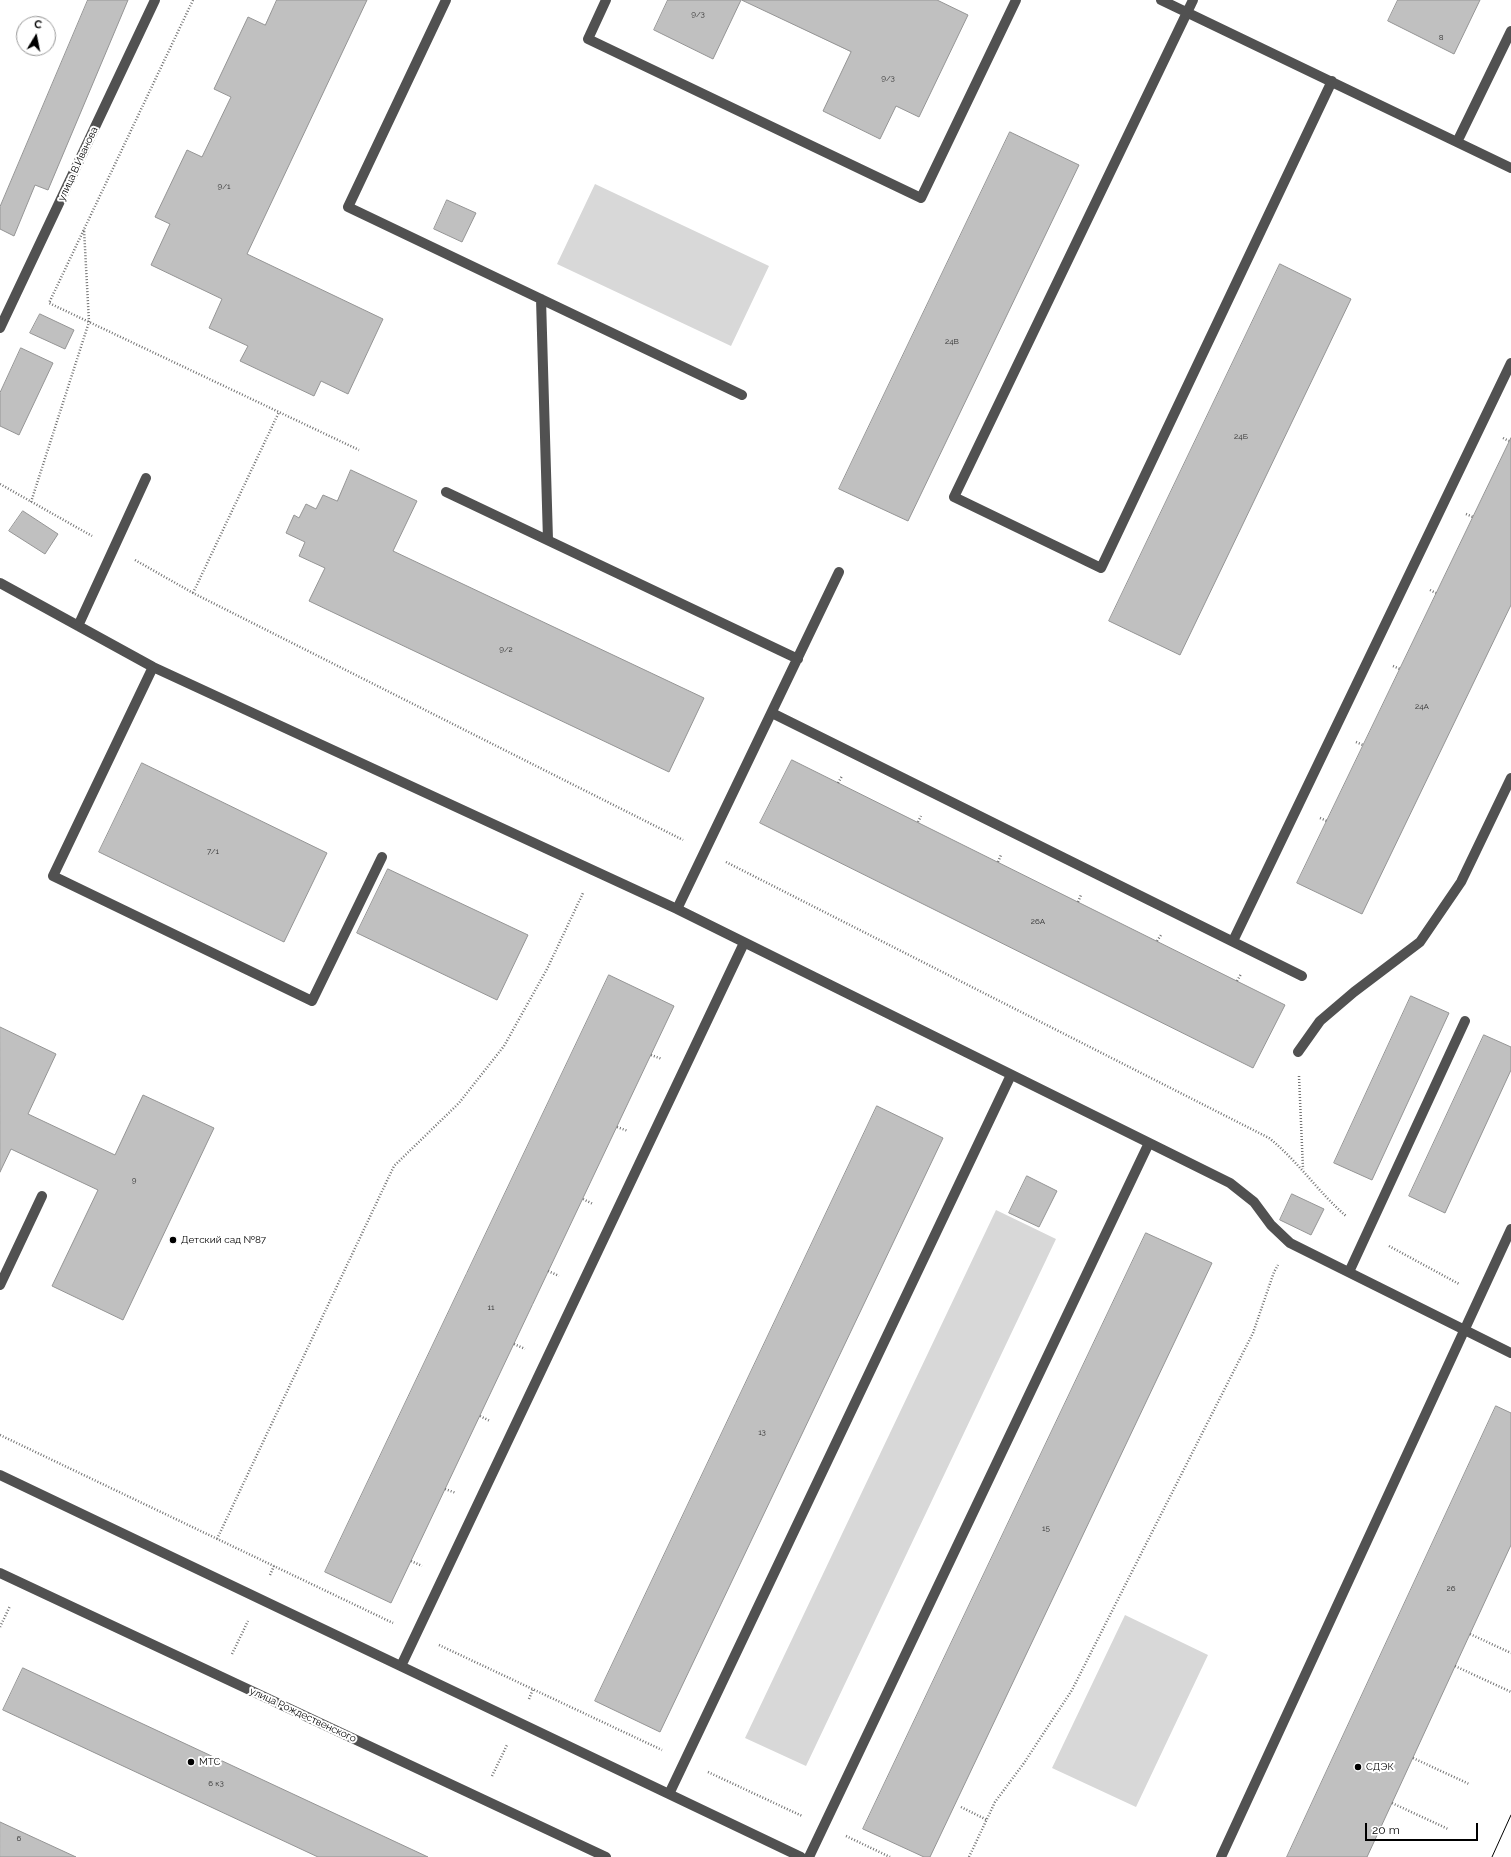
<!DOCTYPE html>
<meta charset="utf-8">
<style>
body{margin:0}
#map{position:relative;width:1511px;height:1857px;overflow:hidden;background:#fff;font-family:Raleway,sans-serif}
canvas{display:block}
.north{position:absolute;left:16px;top:16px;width:40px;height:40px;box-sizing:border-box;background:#fff;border:1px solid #999;border-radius:50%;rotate:10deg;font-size:11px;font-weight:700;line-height:16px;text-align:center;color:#000}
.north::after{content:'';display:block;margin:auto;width:14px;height:18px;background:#000;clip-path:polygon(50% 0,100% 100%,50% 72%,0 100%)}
.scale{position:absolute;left:1365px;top:1823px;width:113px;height:18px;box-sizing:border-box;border:2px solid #000;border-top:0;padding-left:5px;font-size:12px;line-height:14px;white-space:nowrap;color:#000;-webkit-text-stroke:3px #fff;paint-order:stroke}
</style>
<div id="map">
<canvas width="1511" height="1857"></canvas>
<div class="north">С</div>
<div class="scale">20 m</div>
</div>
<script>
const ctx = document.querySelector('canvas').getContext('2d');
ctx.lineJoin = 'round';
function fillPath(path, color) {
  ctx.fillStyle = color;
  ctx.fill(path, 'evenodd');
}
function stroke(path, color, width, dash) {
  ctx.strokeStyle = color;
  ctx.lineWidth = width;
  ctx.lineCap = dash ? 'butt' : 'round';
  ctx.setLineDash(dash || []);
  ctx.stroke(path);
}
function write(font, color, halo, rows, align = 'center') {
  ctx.font = font + ' Raleway,sans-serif';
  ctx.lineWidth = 4;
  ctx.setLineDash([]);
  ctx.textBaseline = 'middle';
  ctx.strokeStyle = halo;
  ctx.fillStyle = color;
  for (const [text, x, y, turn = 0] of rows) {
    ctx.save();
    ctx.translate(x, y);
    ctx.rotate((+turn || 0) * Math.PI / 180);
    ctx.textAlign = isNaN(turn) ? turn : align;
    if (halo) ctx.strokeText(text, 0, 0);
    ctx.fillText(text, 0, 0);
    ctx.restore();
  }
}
const green = new Path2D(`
 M595,184l174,82 -38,80 -174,-82z
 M996,1210l60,29 -250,527 -61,-28z
 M1125,1615l83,40 -72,152 -84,-39z`);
const building = new Path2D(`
 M88,0h40l-80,190 -13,-5 -21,51 -14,-7v-22z
 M277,0h90l-120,254 136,65 -35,75 -27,-13 -7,15 -74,-35 8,-15 -39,-18 13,-29 -71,-34 19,-41 -15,-7 32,-67 15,7 29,-60 -17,-8 34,-72 17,8z
 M668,0h73l-28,59 -59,-29z
 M742,0h195l31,15 -49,102 -23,-11 -16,33 -57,-28 28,-59z
 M1398,0h82l-26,54 -66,-33z
 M1010,132l69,33 -171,356 -69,-32z
 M447,200l29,13 -14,29 -28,-13z
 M1280,264l71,35 -171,356 -71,-34z
 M40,314l34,16 -9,19 -35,-16z
 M21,348l32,15 -34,72 -19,-9v-33z
 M1511,438v167l-149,309 -65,-31z
 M351,470l66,31 -24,50 311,147 -35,74 -360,-171 16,-33 -26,-12 6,-14 -19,-9 8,-18 5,3 7,-14 10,5 7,-14 14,6z
 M23,511l35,23 -13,20 -36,-23z
 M792,760l493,245 -32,63 -493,-245z
 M142,763l185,90 -43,89 -185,-90z
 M388,869l140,66 -31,65 -140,-67z
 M609,975l65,31 -283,597 -66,-31z
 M1411,996l38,17 -77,167 -38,-17z
 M0,1027l56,27 -28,60 87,41 28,-60 71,33 -91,192 -71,-34 46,-96 -87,-41 -11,23z
 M1484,1035l27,12v23l-66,143 -36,-17z
 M877,1106l66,32 -283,594 -65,-31z
 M1027,1176l30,15 -18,36 -30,-14z
 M1292,1194l32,15 -13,26 -31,-15z
 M1146,1233l66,30 -282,594h-6l-61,-28z
 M1496,1406l15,7v132l-119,258 -25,54h-80z
 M23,1668l405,189h-110l-315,-147z
 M0,1822l76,35h-76z`);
const path = new Path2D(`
 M193,0l-144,303 310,147
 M1503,438l6,3
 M0,484l92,52
 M31,502l58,-180 -5,-93
 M1466,514l7,3
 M135,560l58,33 490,247
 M1430,590l6,3
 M193,593l86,-181
 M1393,666l7,3
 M1356,742l7,3
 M838,783l4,-7
 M1320,818l7,3
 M918,822l3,-6
 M726,862l543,276c29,23 49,54 77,78
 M998,862l3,-7
 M1078,902l3,-7
 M1157,941l4,-6
 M1237,981l4,-7
 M651,1055l11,4
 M1299,1076l4,93
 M617,1127l11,4
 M583,1199l10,5
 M1389,1246l70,38
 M548,1271l11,5
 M514,1344l11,5
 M480,1416l10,5
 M0,1435l393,188
 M445,1489l11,4
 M217,1539l177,-373 65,-63 45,-57 43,-77 36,-76
 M411,1561l11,5
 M270,1575l4,-9
 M0,1627l10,-21
 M1470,1634l41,19
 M439,1645l223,105
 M232,1654l16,-33
 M1455,1666l56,26
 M529,1699l4,-10
 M1413,1758l56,26
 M708,1772l94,44
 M492,1776l15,-31
 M1392,1803l56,26
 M961,1807l26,13
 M846,1836l44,21
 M969,1857l26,-55 29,-39 48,-73 181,-357 21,-61 4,-7`);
const minor = new Path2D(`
 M446,0l-98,207 394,188
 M606,0l-18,39 333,159 95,-198
 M1161,0l350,168
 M1193,0l-239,497 147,71 231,-487
 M1457,142l54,-111
 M541,299l7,241
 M0,328l155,-328
 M446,492l352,167
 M0,583l153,84 524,242 553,274 24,19 17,23 19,18 221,110
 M78,626l68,-148
 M153,667l-100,209 259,125 70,-144
 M772,713l530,263
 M677,909l162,-337
 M1233,941l278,-578
 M1298,1052l22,-31 34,-29 66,-50 41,-60 50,-104
 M1349,1272l116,-251
 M0,1285l42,-89
 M0,1475l801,382
 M0,1573l606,284
 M401,1666l343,-723
 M669,1794l342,-719
 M809,1857l340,-714
 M1221,1857l290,-628`);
const tram = new Path2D(`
 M1492,1857l19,-42`);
const markers = [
 [173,1240,4,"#000"],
 [191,1762,4,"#000"],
 [1358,1767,4,"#000"]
];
const numberNames = [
 ["9/3",698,15],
 ["8",1441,38],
 ["9/3",888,79],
 ["9/1",224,187],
 ["24В",952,342],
 ["24Б",1241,437],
 ["9/2",506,650],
 ["24А",1422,707],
 ["7/1",213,852],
 ["26А",1038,922],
 ["9",134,1181],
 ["11",491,1308],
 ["13",762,1433],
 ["15",1046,1529],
 ["26",1451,1589],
 ["6 к3",216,1784],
 ["6",19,1839]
];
const streetNames = [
 ["улица В.Иванова",78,164,-65],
 ["улица Рождественского",303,1715,25]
];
const poiNames = [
 ["Детский сад №87",181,1240],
 ["МТС",199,1762],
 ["СДЭК",1366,1767]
];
fillPath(green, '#d8d8d8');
fillPath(building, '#c0c0c0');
stroke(building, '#959595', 1);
stroke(path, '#737373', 2.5, [1, 2]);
stroke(minor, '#515151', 10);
stroke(tram, '#000', 1);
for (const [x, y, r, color] of markers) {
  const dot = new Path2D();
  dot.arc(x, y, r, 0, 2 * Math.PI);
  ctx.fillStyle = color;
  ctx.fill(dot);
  stroke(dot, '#fff', 1.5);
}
write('8px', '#303030', null, numberNames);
write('10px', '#000', '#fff', streetNames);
write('10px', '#000', '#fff', poiNames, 'left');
</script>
